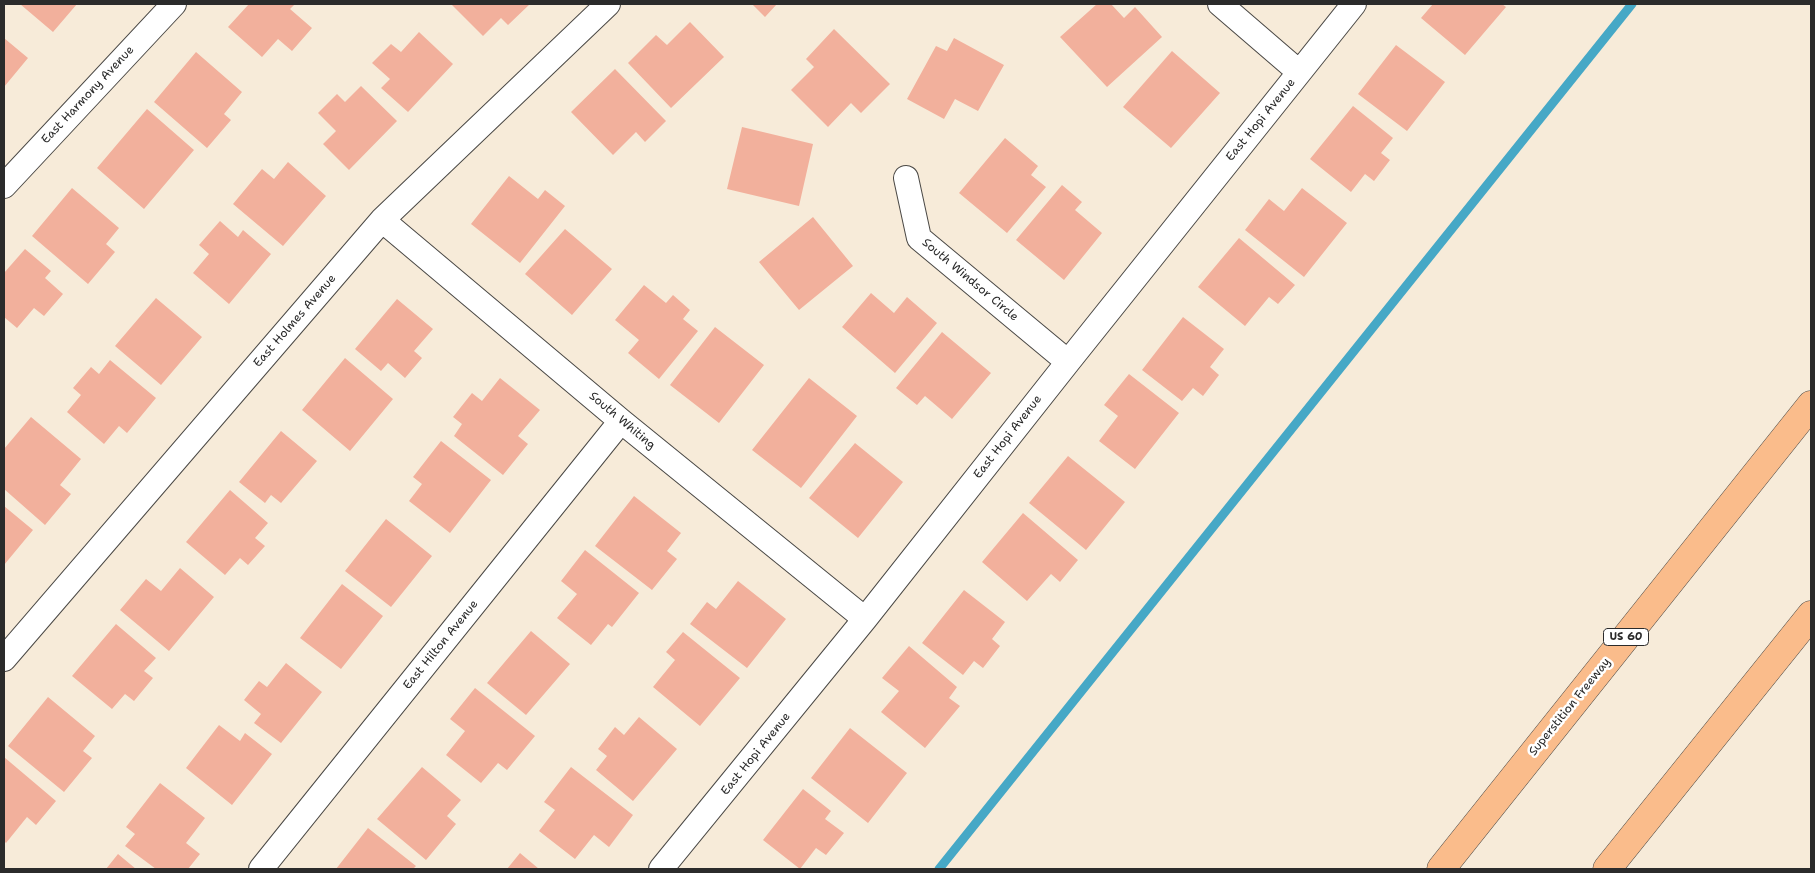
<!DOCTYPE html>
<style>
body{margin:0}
#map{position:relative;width:1815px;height:873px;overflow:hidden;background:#f7ebd9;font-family:"Shantell Sans",sans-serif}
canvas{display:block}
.frame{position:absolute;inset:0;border:5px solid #2b2b2b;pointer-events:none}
</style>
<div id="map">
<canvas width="1815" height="873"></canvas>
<div class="frame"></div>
</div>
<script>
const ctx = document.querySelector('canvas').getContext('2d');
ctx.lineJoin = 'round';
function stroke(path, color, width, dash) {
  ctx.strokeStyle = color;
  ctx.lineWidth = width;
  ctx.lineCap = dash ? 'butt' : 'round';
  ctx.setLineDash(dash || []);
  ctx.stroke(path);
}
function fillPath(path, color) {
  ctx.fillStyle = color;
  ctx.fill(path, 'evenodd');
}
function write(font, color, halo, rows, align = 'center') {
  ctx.font = font + ' "Shantell Sans",sans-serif';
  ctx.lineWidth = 5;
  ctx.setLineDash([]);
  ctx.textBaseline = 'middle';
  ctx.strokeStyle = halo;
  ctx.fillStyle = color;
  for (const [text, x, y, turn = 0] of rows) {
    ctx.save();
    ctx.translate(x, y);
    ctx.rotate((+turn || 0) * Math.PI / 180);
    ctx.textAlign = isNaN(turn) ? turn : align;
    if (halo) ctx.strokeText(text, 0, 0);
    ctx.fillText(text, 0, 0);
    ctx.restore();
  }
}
const stream = new Path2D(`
 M939,869l693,-865`);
const building = new Path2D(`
 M20,4h57l-24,28z
 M249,4h46l-5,5 22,19 -20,23 -14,-12 -16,18 -34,-30z
 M451,4h79l-22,21 -7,-7 -18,18z
 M752,4h25l-12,13z
 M1097,4h14l13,14 11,-11 27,30 -55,50 -47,-50z
 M1433,4h69l4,3 -41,48 -44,-37z
 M690,22l34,35 -53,51 -43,-45 28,-28 11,10z
 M834,29l56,55 -29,29 -10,-10 -23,24 -37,-37 23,-23 -8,-8z
 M419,32l34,32 -45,48 -27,-24 9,-9 -18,-16 19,-19 10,8z
 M4,38l24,20 -24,29z
 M954,38l50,27 -26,46 -23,-12 -11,20 -37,-20 29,-53 11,5z
 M1396,45l49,37 -38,49 -49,-37z
 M1172,51l48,42 -49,55 -48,-41z
 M196,52l46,40 -18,22 7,6 -24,28 -53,-46z
 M615,69l51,52 -21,21 -9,-10 -23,23 -42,-43z
 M361,86l36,35 -48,49 -26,-26 13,-13 -18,-18 19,-19 8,8z
 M1353,106l40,32 -12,15 9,7 -16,21 -9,-7 -14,18 -41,-33z
 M147,109l47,41 -50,59 -47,-41z
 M742,127l71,17 -14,62 -72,-17z
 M1005,138l33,28 -7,9 15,12 -39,46 -48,-40z
 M288,162l38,34 -43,50 -50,-42 29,-35 12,10z
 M509,176l29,23 7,-9 20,16 -45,57 -49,-39z
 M1062,185l20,17 -7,8 27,23 -38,47 -48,-40z
 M72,188l47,40 -13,16 9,8 -27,32 -56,-48z
 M1302,188l45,35 -43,54 -59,-47 24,-31 15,12z
 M813,217l40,49 -54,44 -40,-48z
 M220,221l18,16 5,-7 28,24 -42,50 -36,-31 16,-19 -10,-9z
 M565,229l47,40 -40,46 -47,-41z
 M1239,238l56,47 -17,19 -9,-7 -24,29 -47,-39z
 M25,249l26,22 -6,7 18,16 -19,22 -10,-8 -17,20 -13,-11v-44z
 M644,285l22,18 7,-8 17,15 -7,9 15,12 -39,48 -31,-26 11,-13 -24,-20z
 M871,293l23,20 13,-16 30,26 -42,50 -53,-46z
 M156,298l46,39 -41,48 -46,-39z
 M397,299l36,30 -19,22 8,7 -17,20 -17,-15 -7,8 -26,-22z
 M1183,317l41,32 -14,18 9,8 -16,21 -10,-8 -11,13 -40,-31z
 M715,327l49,38 -45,58 -49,-38z
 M942,332l49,41 -39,46 -27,-23 -8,9 -21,-17z
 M345,358l48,41 -43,52 -48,-41z
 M110,360l46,38 -29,35 -8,-7 -15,18 -37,-32 14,-17 -8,-7 18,-21 8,7z
 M1129,374l50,39 -44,56 -36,-28 19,-25 -14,-11z
 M500,378l40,32 -22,26 10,8 -25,31 -49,-39 8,-12 -9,-7 19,-24 10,8z
 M809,378l48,38 -56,72 -49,-38z
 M31,417l50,42 -21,26 11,9 -26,31 -41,-36v-40z
 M281,431l36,30 -36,42 -10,-8 -6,8 -26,-21z
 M441,441l50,39 -41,53 -41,-32 13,-17 -9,-7z
 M855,443l48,39 -45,56 -49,-40z
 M1068,456l57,46 -39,48 -57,-47z
 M230,490l38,33 -13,15 10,8 -17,19 -8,-7 -15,17 -39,-33z
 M634,496l47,37 -14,18 10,8 -25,31 -57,-44z
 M4,506l29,24 -29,35z
 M1023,513l55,47 -18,22 -9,-8 -24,27 -45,-39z
 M386,519l46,37 -41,51 -46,-36z
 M585,550l54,43 -27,34 -4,-3 -17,21 -34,-27 20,-24 -16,-13z
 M180,568l34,29 -45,54 -49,-41 26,-31 15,12z
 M738,581l48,38 -39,49 -57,-44 17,-22 9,7z
 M342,584l41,32 -42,53 -41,-31z
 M964,590l41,32 -13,17 8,7 -17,22 -9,-7 -11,14 -41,-32z
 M116,624l40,34 -12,13 9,7 -19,23 -9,-7 -13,15 -40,-33z
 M531,631l39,33 -44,51 -39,-32z
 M683,632l57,46 -40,48 -47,-39 22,-27 -9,-8z
 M909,646l48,41 -8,11 11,8 -35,42 -44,-36 18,-21 -17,-13z
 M286,663l36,29 -41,51 -27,-20 7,-9 -17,-14 15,-19 8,6z
 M475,688l60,48 -28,34 -9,-7 -17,20 -35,-28 19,-24 -15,-12z
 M48,697l47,39 -12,15 9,7 -28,34 -56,-46z
 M639,717l38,32 -44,52 -37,-31 11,-14 -9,-7 17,-22 9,8z
 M219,725l21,16 5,-8 27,21 -40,51 -46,-37z
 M850,728l57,45 -39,50 -57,-45z
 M4,757l52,44 -20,24 -9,-8 -21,26 -2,-2z
 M422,767l39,33 -14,16 9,8 -30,36 -49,-41z
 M571,767l62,48 -24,32 -15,-12 -19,24 -36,-28 16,-21 -11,-8z
 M160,783l45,35 -19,25 14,11 -12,15h-32l-31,-23 10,-12 -9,-7z
 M803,789l28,22 -6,8 19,14 -18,22 -10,-7 -16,21 -37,-29z
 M368,828l48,38 -3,3h-77z
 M520,853l19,16h-32z
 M118,854l18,15h-30z`);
const street = new Path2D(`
 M1220,4l79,68
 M906,178l13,60 149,124
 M4,186l170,-182
 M382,220l239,201 244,198
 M4,659l378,-439 226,-216
 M261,869l360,-448
 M661,869l204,-250 203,-257 286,-358`);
const highway = new Path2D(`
 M1441,869l370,-464
 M1607,869l204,-254`);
const shields = [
 [1626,637,45]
];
const shieldNames = [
 ["US 60",1626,637]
];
const streetNames = [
 ["East Harmony Avenue",88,95,-47],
 ["East Hopi Avenue",1261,120,-51],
 ["South Windsor Circle",970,280,40],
 ["East Holmes Avenue",295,321,-49],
 ["South Whiting",622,421,40],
 ["East Hopi Avenue",1008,437,-52],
 ["East Hilton Avenue",441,645,-51],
 ["Superstition Freeway",1570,707,-51],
 ["East Hopi Avenue",756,754,-51]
];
stroke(stream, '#46a8c6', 9);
fillPath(building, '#f2b09c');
stroke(street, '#4a4845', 26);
stroke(highway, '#4a4845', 29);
stroke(street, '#fff', 24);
stroke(highway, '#fabc8b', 28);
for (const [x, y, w] of shields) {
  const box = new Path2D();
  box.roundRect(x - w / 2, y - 8.5, w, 17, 4);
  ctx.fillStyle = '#fff';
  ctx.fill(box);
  stroke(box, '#2b2b2b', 1);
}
write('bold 11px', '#2b2b2b', null, shieldNames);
write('12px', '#2b2b2b', '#fff', streetNames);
</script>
